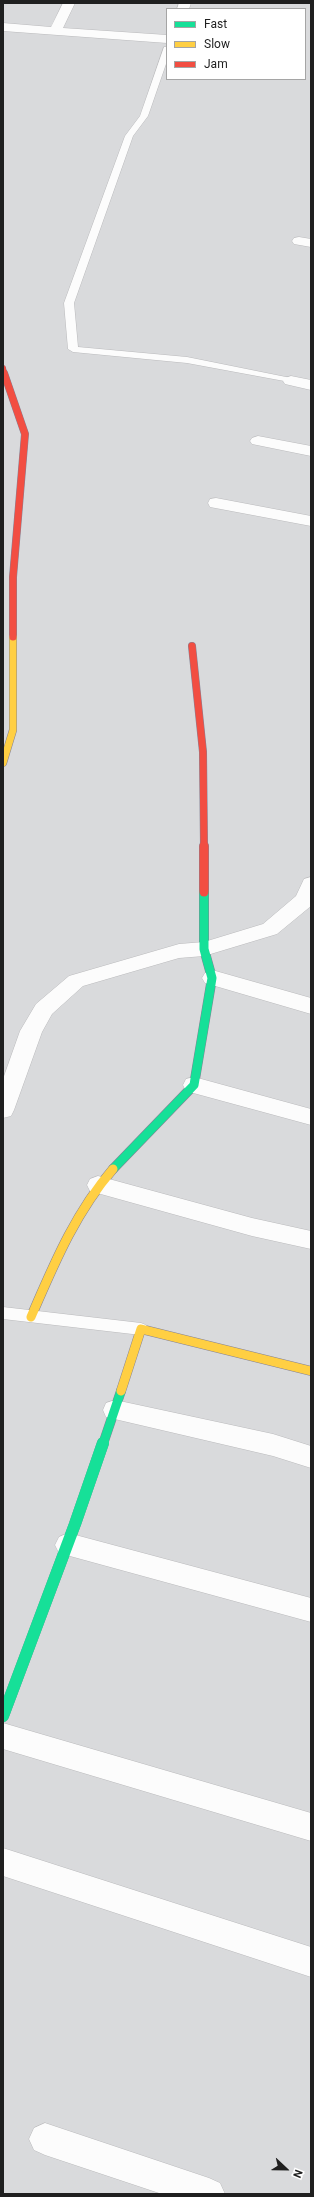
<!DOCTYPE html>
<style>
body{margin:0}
#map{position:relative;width:314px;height:2197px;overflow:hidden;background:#e8e9ec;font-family:Roboto,sans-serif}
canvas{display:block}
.frame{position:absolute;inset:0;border:4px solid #1f1f1f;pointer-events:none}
.legend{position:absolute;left:166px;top:8px;width:140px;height:72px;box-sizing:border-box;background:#fff;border:1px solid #a5a5a5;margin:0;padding:5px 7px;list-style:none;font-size:12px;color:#1f1f1f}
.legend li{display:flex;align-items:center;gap:8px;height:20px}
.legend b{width:20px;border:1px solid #a5a5a5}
.north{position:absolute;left:266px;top:2149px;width:40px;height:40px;-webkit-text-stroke:3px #fff;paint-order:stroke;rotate:112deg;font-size:11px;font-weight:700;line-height:16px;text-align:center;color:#1f1f1f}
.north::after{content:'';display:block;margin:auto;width:14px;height:18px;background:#1f1f1f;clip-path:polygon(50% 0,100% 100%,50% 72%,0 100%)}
</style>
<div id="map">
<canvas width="314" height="2197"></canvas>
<div class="frame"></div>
<ul class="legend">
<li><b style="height:5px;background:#16e098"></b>Fast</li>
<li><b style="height:5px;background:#ffcf43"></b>Slow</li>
<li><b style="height:5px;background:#f24e42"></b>Jam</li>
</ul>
<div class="north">N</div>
</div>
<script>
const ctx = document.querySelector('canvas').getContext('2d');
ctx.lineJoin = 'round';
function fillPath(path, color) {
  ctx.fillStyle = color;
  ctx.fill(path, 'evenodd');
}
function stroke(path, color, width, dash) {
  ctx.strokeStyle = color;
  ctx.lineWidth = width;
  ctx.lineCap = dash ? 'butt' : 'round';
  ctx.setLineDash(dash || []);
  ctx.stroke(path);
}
const residential = new Path2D(`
 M3,3h308v2191h-308zM167,9h138v70h-138z`);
const lane = new Path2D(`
 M164,47h3v14l-19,55 -15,20 -59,167 4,44 109,10 104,21 4,1v4l-108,-20 -114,-11 -5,-3 -4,-46 61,-167 15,-20z
 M3,1307l138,16 5,2 3,4 -3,4 -5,2 -138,-16z`);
const street = new Path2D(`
 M63,3h12l-12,25 104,7v8l-164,-12v-8l48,4z
 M179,3h12l-2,6h-12z
 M299,237l12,2v8l-17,-3 -2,-3 2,-3z
 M291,376l20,4v10l-26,-6 -2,-3 2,-3z
 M258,436l53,10v10l-59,-12 -2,-3 2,-3z
 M216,498l95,18v10l-101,-19 -2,-4 2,-4z
 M311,877v29l-34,28 -73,22 -25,2 -96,28 -31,28 -10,18 -28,78 -3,6 -8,2v-39l17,-48 16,-27 33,-28 110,-32 25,-2 59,-18 33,-28 8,-17z
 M212,970l99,28v16l-106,-31 -3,-5 3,-5z
 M194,1077l117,32v16l-125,-34 -3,-6 3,-6z
 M98,1176l154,42 59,13v18l-59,-13 -162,-45 -3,-6 3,-6z
 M115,1400l158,34 38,12v22l-38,-12 -167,-39 -3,-7 3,-7z
 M68,1533l243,65v24l-252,-69 -4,-8 4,-8z
 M3,1723l308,90v28l-308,-92z
 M3,1848l308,99v30l-308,-101z
 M45,2123l164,55 11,5 5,11h-63l-117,-39 -11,-5 -5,-11 5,-11z`);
const fastFar1 = new Path2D(`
 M113,1169l81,-84 18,-107 -8,-29v-57
 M103,1444l18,-53`);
const fast = new Path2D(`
 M3,1716l72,-192 28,-81`);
const slowFar1 = new Path2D(`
 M3,763l10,-33v-93`);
const slow = new Path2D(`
 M31,1317c23,-53 44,-104 82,-148
 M121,1391l20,-62 170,42`);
const jamFar2 = new Path2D(`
 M3,368l1,6`);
const jamFar1 = new Path2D(`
 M4,373l21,61 -12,143v60
 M192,646l11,106 1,95`);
const jam = new Path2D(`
 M204,846v46`);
fillPath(residential, '#d9dadc');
stroke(lane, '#bbbbbd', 1);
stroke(street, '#bbbbbd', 1);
stroke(fastFar1, '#858295', 10);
stroke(fast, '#858295', 12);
stroke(slowFar1, '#858295', 8);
stroke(slow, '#858295', 10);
stroke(jamFar2, '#858295', 6);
stroke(jamFar1, '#858295', 8);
stroke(jam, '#858295', 10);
fillPath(lane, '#fcfcfc');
fillPath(street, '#fcfcfc');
stroke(fastFar1, '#16e098', 9);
stroke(fast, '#16e098', 12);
stroke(slowFar1, '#ffcf43', 7);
stroke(slow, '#ffcf43', 9);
stroke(jamFar2, '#f24e42', 5.5);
stroke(jamFar1, '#f24e42', 7);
stroke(jam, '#f24e42', 9);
</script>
